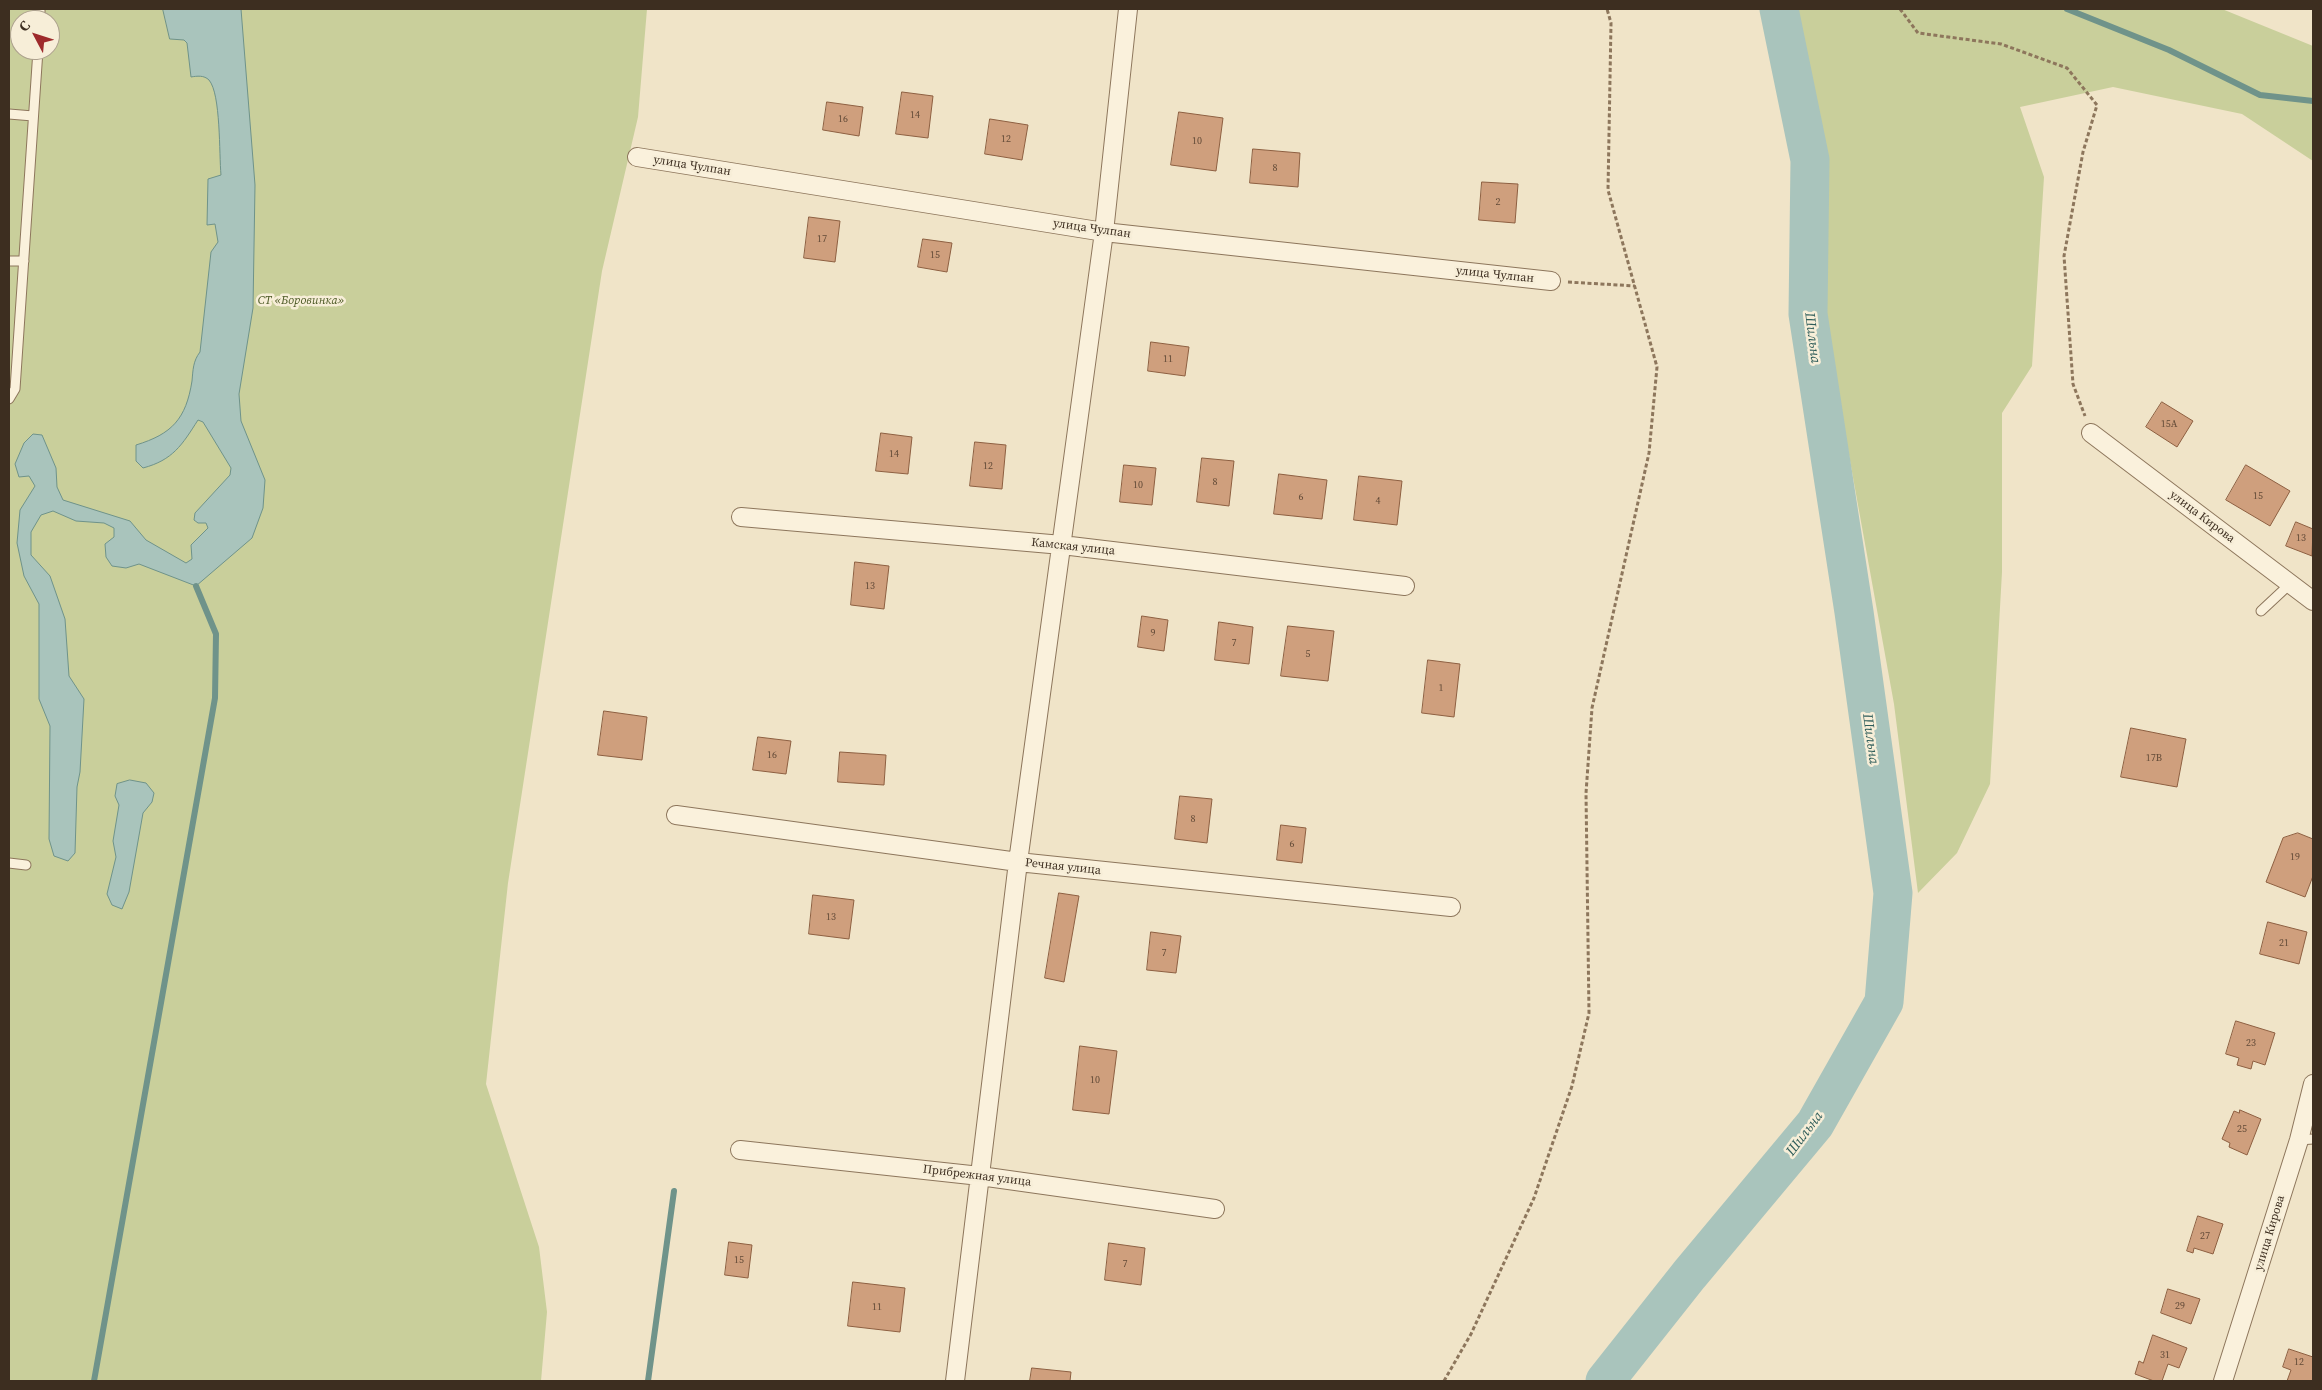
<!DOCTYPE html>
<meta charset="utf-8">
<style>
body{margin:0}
#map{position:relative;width:2322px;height:1390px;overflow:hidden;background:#f0e4c8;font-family:"Source Serif 4",serif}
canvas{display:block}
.frame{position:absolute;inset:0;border:10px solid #3d2e20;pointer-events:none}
.north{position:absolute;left:10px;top:10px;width:50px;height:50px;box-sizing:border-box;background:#f7eed8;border:1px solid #ada18e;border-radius:50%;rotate:310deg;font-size:14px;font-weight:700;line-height:20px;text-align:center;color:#3d2e20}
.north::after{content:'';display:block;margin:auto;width:18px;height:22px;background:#9e2a2b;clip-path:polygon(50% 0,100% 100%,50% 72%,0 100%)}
</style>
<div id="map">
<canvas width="2322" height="1390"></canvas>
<div class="frame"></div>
<div class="north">С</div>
</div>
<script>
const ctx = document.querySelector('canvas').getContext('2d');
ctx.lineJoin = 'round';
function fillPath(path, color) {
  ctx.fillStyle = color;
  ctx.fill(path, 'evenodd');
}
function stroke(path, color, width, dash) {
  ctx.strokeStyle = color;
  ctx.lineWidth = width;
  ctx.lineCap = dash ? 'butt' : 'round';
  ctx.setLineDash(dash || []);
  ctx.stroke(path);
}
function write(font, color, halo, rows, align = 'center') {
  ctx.font = font + ' "Source Serif 4",serif';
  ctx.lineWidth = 5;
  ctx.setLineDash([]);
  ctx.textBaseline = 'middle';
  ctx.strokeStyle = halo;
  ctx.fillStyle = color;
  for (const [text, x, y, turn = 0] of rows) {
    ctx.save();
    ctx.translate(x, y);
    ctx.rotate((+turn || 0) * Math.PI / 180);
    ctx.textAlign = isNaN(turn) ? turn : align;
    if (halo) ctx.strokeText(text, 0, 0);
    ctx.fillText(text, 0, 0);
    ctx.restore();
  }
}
const green = new Path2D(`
 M9,9h638l-9,108 -36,154 -94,612 -22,201 53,163 8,65 -6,69h-532zM20,20h30v30h-30z
 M1779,9h443l91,37v115l-71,-47 -129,-27 -93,20 24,70 -12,189 -30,47v159l-12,212 -33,69 -39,40 -24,-189 -72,-398 -1,-146z`);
const water = new Path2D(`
 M163,9h78l14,176 -2,123 -14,86 2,27 24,59 -2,28 -11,30 -56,48 -57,-22 -13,4 -14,-2 -6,-9 -1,-13 9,-7v-9l-10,-5 -28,-2 -23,-10 -12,4 -10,17v23l19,21 15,43 4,57 15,23 -4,73 -3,15 -2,66 -7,8 -14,-5 -5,-17 1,-113 -11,-27v-95l-15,-28 -7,-33 3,-33 15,-24 -6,-10 -10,1 -4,-13 9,-21 9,-9 9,1 14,33 1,19 6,13 67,21 16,19 40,23 6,-4 -1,-14 17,-17 -2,-5h-8l-4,-3 1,-7 35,-38 1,-7 -28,-46 -5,-2c-16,25 -25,40 -55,48l-7,-7v-16c36,-11 50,-26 56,-64 1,-11 1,-20 8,-29l11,-100 7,-10 -3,-18 -8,1 1,-46 13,-4c-2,-21 0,-81 -12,-95 -5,-5 -12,-4 -18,-3l-4,-34 -3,-3 -14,-1z
 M130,780l16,3 8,10 -2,9 -9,11 -14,79 -7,17 -10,-4 -5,-11 9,-37 -3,-16 6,-36 -4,-9 2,-12z`);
const stream = new Path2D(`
 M2067,9l102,41 91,45 53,6
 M94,1381l121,-683 1,-64 -20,-48
 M648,1381l26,-190`);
const river = new Path2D(`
 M1605,1381l84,-106 126,-151 69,-122 9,-109 -39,-281 -46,-298 2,-154 -31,-151`);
const building = new Path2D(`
 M902,92l31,4 -5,42 -32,-4z
 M827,102l36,5 -4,29 -36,-6z
 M1179,112l44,6 -7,53 -45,-6z
 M990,119l38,6 -6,35 -37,-6z
 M1253,149l47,4 -2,34 -48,-4z
 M1482,182l36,2 -3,39 -36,-3z
 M809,217l31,4 -5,41 -31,-4z
 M923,239l29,4 -5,29 -29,-5z
 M1151,342l38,5 -4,29 -37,-5z
 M2162,402l31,19 -16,26 -31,-20z
 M881,433l31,4 -4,37 -32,-3z
 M975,442l31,3 -4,44 -32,-3z
 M1202,458l32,3 -5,45 -32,-4z
 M1124,465l32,3 -4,37 -32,-3z
 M2246,465l44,26 -20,35 -44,-26z
 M1279,474l48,6 -5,39 -48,-5z
 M1359,476l43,5 -5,44 -43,-5z
 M2296,522l17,7 -1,27 -26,-10z
 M855,562l34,4 -5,43 -33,-4z
 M1142,616l26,4 -4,31 -26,-4z
 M1219,622l34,5 -4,37 -34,-4z
 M1288,626l46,5 -6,50 -47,-5z
 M1428,660l32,4 -6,53 -32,-4z
 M604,711l43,6 -5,43 -44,-5z
 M2131,728l55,11 -9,48 -56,-10z
 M758,737l33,4 -5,33 -33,-4z
 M840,752l46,3 -2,30 -46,-3z
 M1180,796l32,3 -5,44 -32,-4z
 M1281,825l25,3 -4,35 -25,-3z
 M2298,833l15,6v37l-8,21 -39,-15 17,-44z
 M1059,893l20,3 -15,86 -19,-4z
 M813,895l41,5 -5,39 -40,-5z
 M2268,922l39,10 -8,32 -39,-10z
 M1151,932l30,4 -5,37 -29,-3z
 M2236,1021l39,12 -10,32 -12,-4 -2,8 -14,-4 2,-7 -13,-4z
 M1080,1046l37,5 -8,63 -36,-4z
 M2240,1110l21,9 -14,36 -18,-8 1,-4 -8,-4 12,-28 5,2z
 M2198,1216l25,8 -10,30 -19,-6 -1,5 -6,-2z
 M729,1242l23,3 -4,33 -23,-3z
 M1109,1243l36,5 -4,37 -36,-5z
 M853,1282l52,6 -5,44 -52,-6z
 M2168,1289l32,10 -9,25 -30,-11z
 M2153,1335l34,13 -8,20 -11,-4 -6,17h-8l-19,-7 4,-13 4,2z
 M2289,1349l24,8v24h-26l4,-11 -8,-3z
 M1032,1368l39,4 -1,9h-40z`);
const path = new Path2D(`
 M1900,9l18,24 83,11 66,24 30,37 -14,47 -19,104 9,128 12,32
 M1568,282l67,4
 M1444,1381l27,-47 63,-136 38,-112 17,-73 -3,-220 6,-85 57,-255 8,-86 -49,-177 3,-167 -4,-14`);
const service = new Path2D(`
 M40,20v-11
 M9,114l24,2
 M9,261h15
 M9,399l6,-10 23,-339
 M2261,611l30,-28
 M9,863l17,2
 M2299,1140l14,-1`);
const minor = new Path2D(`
 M637,157l467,75 447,49
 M2091,433l222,168
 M741,517l321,28 343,41
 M676,815l342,47 433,45
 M740,1150l240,26 235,33
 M955,1381l63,-519 86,-630 24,-223
 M2223,1381l76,-241 14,-56`);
const numberNames = [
 ["14",915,115],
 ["16",843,119],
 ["12",1006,139],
 ["10",1197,141],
 ["8",1275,168],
 ["2",1498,202],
 ["17",822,239],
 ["15",935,255],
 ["11",1168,359],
 ["15А",2169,424],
 ["14",894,454],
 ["12",988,466],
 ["8",1215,482],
 ["10",1138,485],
 ["15",2258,496],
 ["6",1301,497],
 ["4",1378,501],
 ["13",2301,538],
 ["13",870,586],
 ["9",1153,633],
 ["7",1234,643],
 ["5",1308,654],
 ["1",1441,688],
 ["16",772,755],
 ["17В",2154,758],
 ["8",1193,819],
 ["6",1292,844],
 ["19",2295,857],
 ["13",831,917],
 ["21",2284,943],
 ["7",1164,953],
 ["23",2251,1043],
 ["10",1095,1080],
 ["25",2242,1129],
 ["27",2205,1236],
 ["15",739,1260],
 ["7",1125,1264],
 ["29",2180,1306],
 ["11",877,1307],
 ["31",2165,1355],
 ["12",2299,1362]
];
const streetNames = [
 ["улица Чулпан",692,166,9],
 ["улица Чулпан",1092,229,8],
 ["улица Чулпан",1495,275,6],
 ["улица Кирова",2202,517,37],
 ["Камская улица",1073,547,6],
 ["Речная улица",1063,867,6],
 ["Прибрежная улица",977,1176,7],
 ["улица Кирова",2270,1233,-73]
];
const parkNames = [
 ["СТ «Боровинка»",301,301]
];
const waterNames = [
 ["Шильна",1812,338,83],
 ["Шильна",1870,739,82],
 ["Шильна",1805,1134,-53]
];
fillPath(green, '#c9cf9b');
fillPath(water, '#a9c4bc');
stroke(water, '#6f938a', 1);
stroke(stream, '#6f938a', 6);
stroke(river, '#a9c4bc', 39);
fillPath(building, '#cf9f7d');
stroke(building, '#8d5f41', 1);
stroke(service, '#8d765c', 11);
stroke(minor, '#8d765c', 20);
stroke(path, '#8d765c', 3, [4, 2.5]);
stroke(service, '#faf1dc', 9);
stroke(minor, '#faf1dc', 18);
write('10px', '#624a37', null, numberNames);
write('12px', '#3d2e20', '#f7eed8', streetNames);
write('italic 12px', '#4d5a26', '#f7eed8', parkNames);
write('italic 14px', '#2f5d5a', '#f7eed8', waterNames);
</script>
